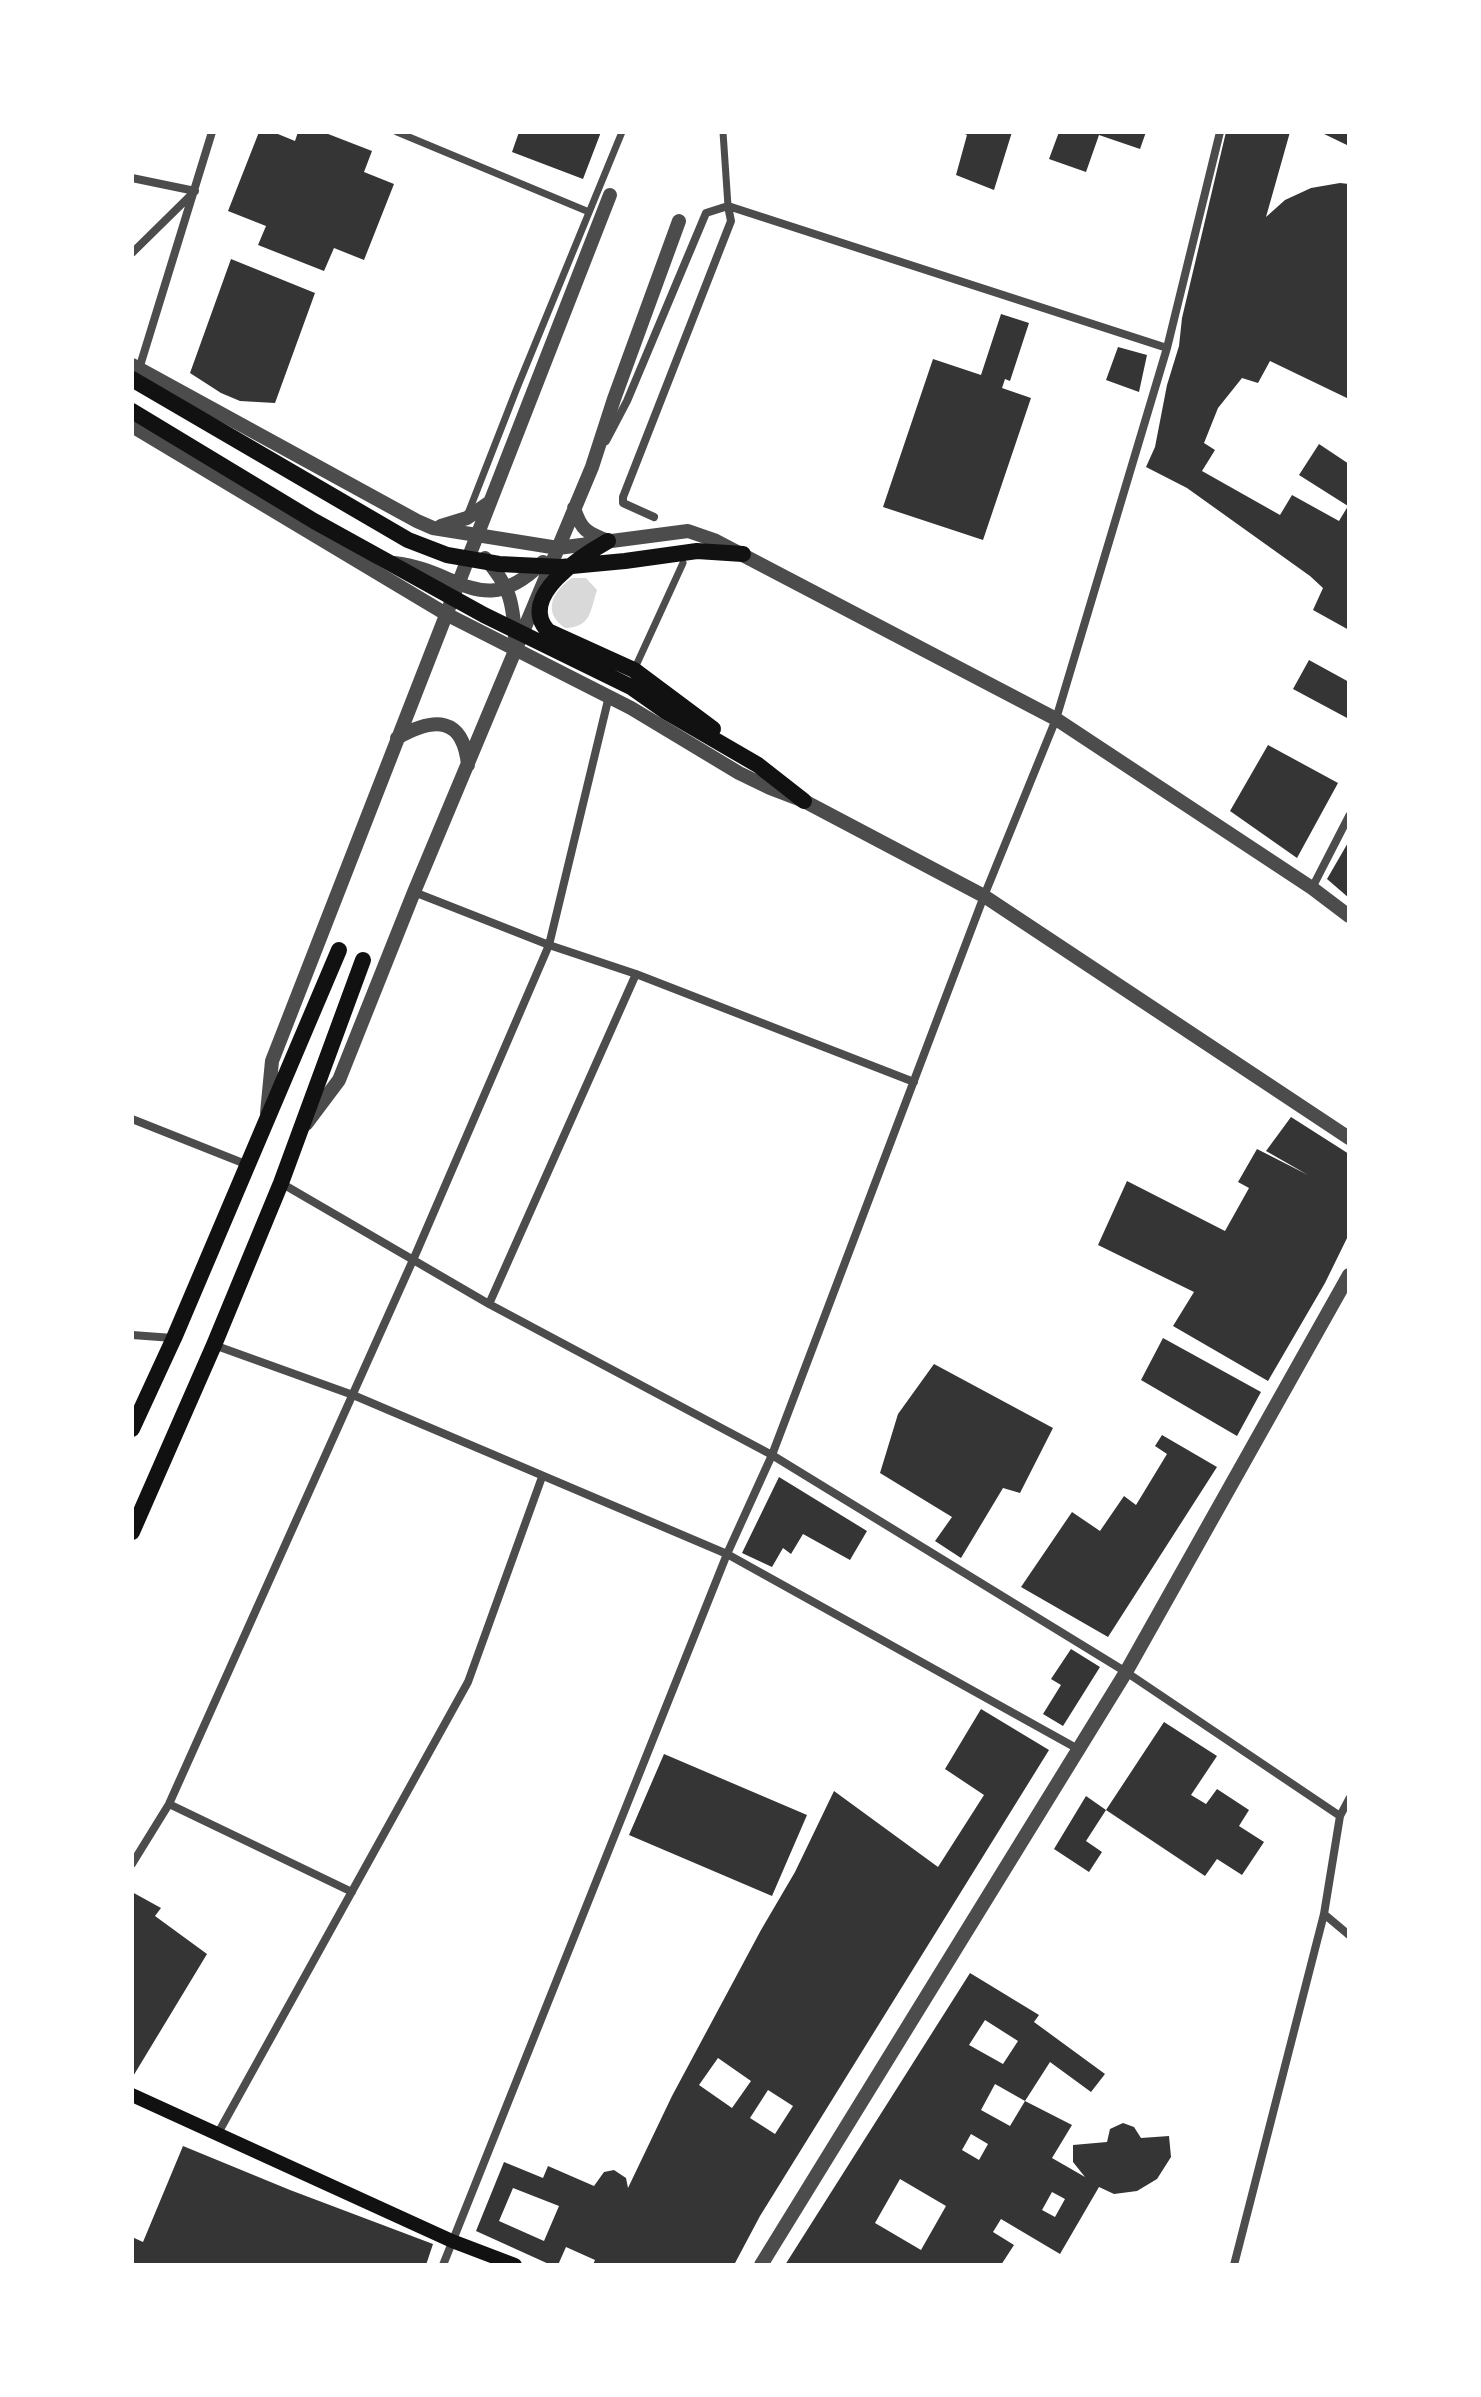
<!DOCTYPE html>
<style>
body{margin:0}
#map{position:relative;width:1481px;height:2397px;overflow:hidden;background:#fff;font-family:Helvetica,sans-serif}
canvas{display:block}
.frame{position:absolute;inset:0;border:134px solid #fff;pointer-events:none}
</style>
<div id="map">
<canvas width="1481" height="2397"></canvas>
<div class="frame"></div>
</div>
<script>
const ctx = document.querySelector('canvas').getContext('2d');
ctx.lineJoin = 'round';
function fillPath(path, color) {
  ctx.fillStyle = color;
  ctx.fill(path, 'evenodd');
}
function stroke(path, color, width, dash) {
  ctx.strokeStyle = color;
  ctx.lineWidth = width;
  ctx.lineCap = dash ? 'butt' : 'round';
  ctx.setLineDash(dash || []);
  ctx.stroke(path);
}
const water = new Path2D(`
 M572,578h14l11,12c-7,22 -6,37 -32,38 -23,-16 -13,-36 7,-50z`);
const building = new Path2D(`
 M259,132h14l22,9 3,-9h25l49,19 -8,21 30,12 -30,76 -30,-12 -10,23 -66,-26 8,-19 -38,-15z
 M519,132h82l-18,47 -71,-27z
 M961,132h51l-18,58 -38,-15 11,-40z
 M1059,132h87l-6,17 -41,-14 -13,37 -37,-13z
 M1226,132h64l-24,85 19,-17 26,-12 29,-5 9,1v215l-79,-38 -12,22 -16,-5 -24,30 -14,35 11,7 -13,21 78,44 12,-20 47,26 9,-15 -49,-31 20,-31 30,20v166l-36,-20 10,-22 -13,-12 -123,-88 -41,-21 9,-20 12,-62 12,-39 3,-28z
 M1320,132h29v14z
 M231,259l84,34 -40,110 -35,-2 -19,-8 -31,-20z
 M1001,314l28,9 -19,58 -5,-2 -3,9 29,10 -48,142 -100,-33 50,-148 48,16z
 M1118,347l29,8 -8,37 -33,-12z
 M1309,660l40,22v37l-56,-30z
 M1268,745l70,38 -41,75 -67,-47z
 M1349,841v57l-22,-19z
 M1291,1117l58,37v80l-24,49 -57,98 -95,-55 21,-34 -96,-47 29,-64 98,50 24,-43 -11,-6 19,-33 51,26 -42,-24z
 M1163,1338l98,54 -24,44 -96,-56z
 M934,1364l119,64 -33,65 -17,-5 -42,70 -26,-17 17,-24 -72,-44 18,-59z
 M1162,1435l55,32 -109,170 -87,-50 51,-75 28,19 24,-35 12,9 31,-51 -12,-8z
 M779,1477l88,54 -17,29 -47,-26 -12,20 -8,-6 -11,19 -30,-14z
 M1071,1649l29,18 -37,59 -20,-12 18,-29 -10,-6z
 M981,1709l68,41 -289,466 -26,49h-141l2,-5 -29,-13 -8,18h-7l-75,-34 28,-69 39,16 5,-12 46,20 10,-14 10,-2 12,8 2,10 44,-92 89,-166 34,-58 39,-81 104,76 46,-72 -39,-26zM718,2058l33,23 -19,27 -33,-23zM768,2090l25,16 -18,28 -25,-16zM513,2188l46,18 -15,35 -45,-20z
 M1164,1722l53,34 -26,39 15,9 11,-15 32,21 -10,16 25,16 -22,33 -25,-16 -12,17 -99,-66z
 M664,1754l143,61 -35,81 -143,-61z
 M1086,1796l20,14 -20,31 16,11 -13,20 -35,-23z
 M132,1892l29,16 -6,8 52,38 -75,124z
 M970,1973l69,42 -5,7 71,52 -14,18 -41,-30 -25,39 -30,-17 -14,26 29,16 15,-25 47,24 -20,33 33,19 -12,-15v-17l34,-3 3,-13 13,-6 11,4 7,11 28,-2 2,21 -14,22 -20,12 -23,3 -15,-7 -39,67 -59,-35 -8,13 21,13 -13,20h-216zM985,2020l33,21 -15,23 -34,-19zM971,2134l17,10 -9,16 -17,-10zM900,2179l46,27 -25,44 -46,-27zM1052,2192l13,7 -10,18 -13,-7z
 M183,2146l107,44 143,54 -7,21h-294v-28l11,5z`);
const pedestrian = new Path2D(`
 M397,132l192,80
 M723,132l5,74
 M467,516l50,-128 105,-256
 M634,670l49,-107`);
const minor = new Path2D(`
 M132,178l63,13
 M132,253l62,-61
 M139,369l73,-237
 M606,441l21,-40 79,-188 22,-7 439,142
 M654,517l-31,-14v-6l108,-276 -3,-15
 M1312,888l37,-72
 M414,892l135,53 87,29 278,108
 M132,1119l116,46
 M281,1183l208,121 283,151 354,217 214,144
 M489,1304l147,-330
 M132,1335l41,3
 M214,1345l139,50 374,159 351,195
 M169,1804l183,88
 M132,1864l37,-60 248,-553 132,-306 60,-249
 M1324,1914l25,21
 M217,2135l251,-453 74,-205
 M443,2265l284,-711 45,-99 212,-559 72,-177 111,-371 53,-216
 M1234,2265l90,-351 16,-98 9,-17`);
const tertiary = new Path2D(`
 M132,365l285,156 16,7 125,20 130,-17 26,9 342,179 256,169 37,28
 M132,426l314,188 185,94 108,65 31,15 34,13 180,95 365,242
 M574,508c7,22 13,25 34,33
 M441,526l26,-8 23,-16
 M485,558c24,28 28,42 30,79
 M394,563c66,7 88,59 149,-1
 M397,738c37,-21 66,-22 71,27
 M267,1113l5,-52 338,-866
 M306,1124l33,-44 75,-188 178,-425 22,-68 65,-178
 M761,2265l365,-593 223,-397`);
const secondary = new Path2D(`
 M132,2095l320,146 63,24`);
const primary = new Path2D(`
 M132,379l276,161 39,15 52,9 62,3 64,-6 72,-10 46,3
 M132,411l182,110 170,94 147,72 34,24 93,54 46,36
 M608,541c-25,14 -92,56 -60,90l86,39 79,59
 M132,1429l42,-91 165,-388
 M132,1532l82,-187 67,-162 82,-223`);
fillPath(water, '#d9d9d9');
fillPath(building, '#353535');
stroke(pedestrian, '#4c4c4c', 7);
stroke(minor, '#4c4c4c', 8);
stroke(tertiary, '#4c4c4c', 14);
stroke(secondary, '#111', 14);
stroke(primary, '#111', 16);
</script>
